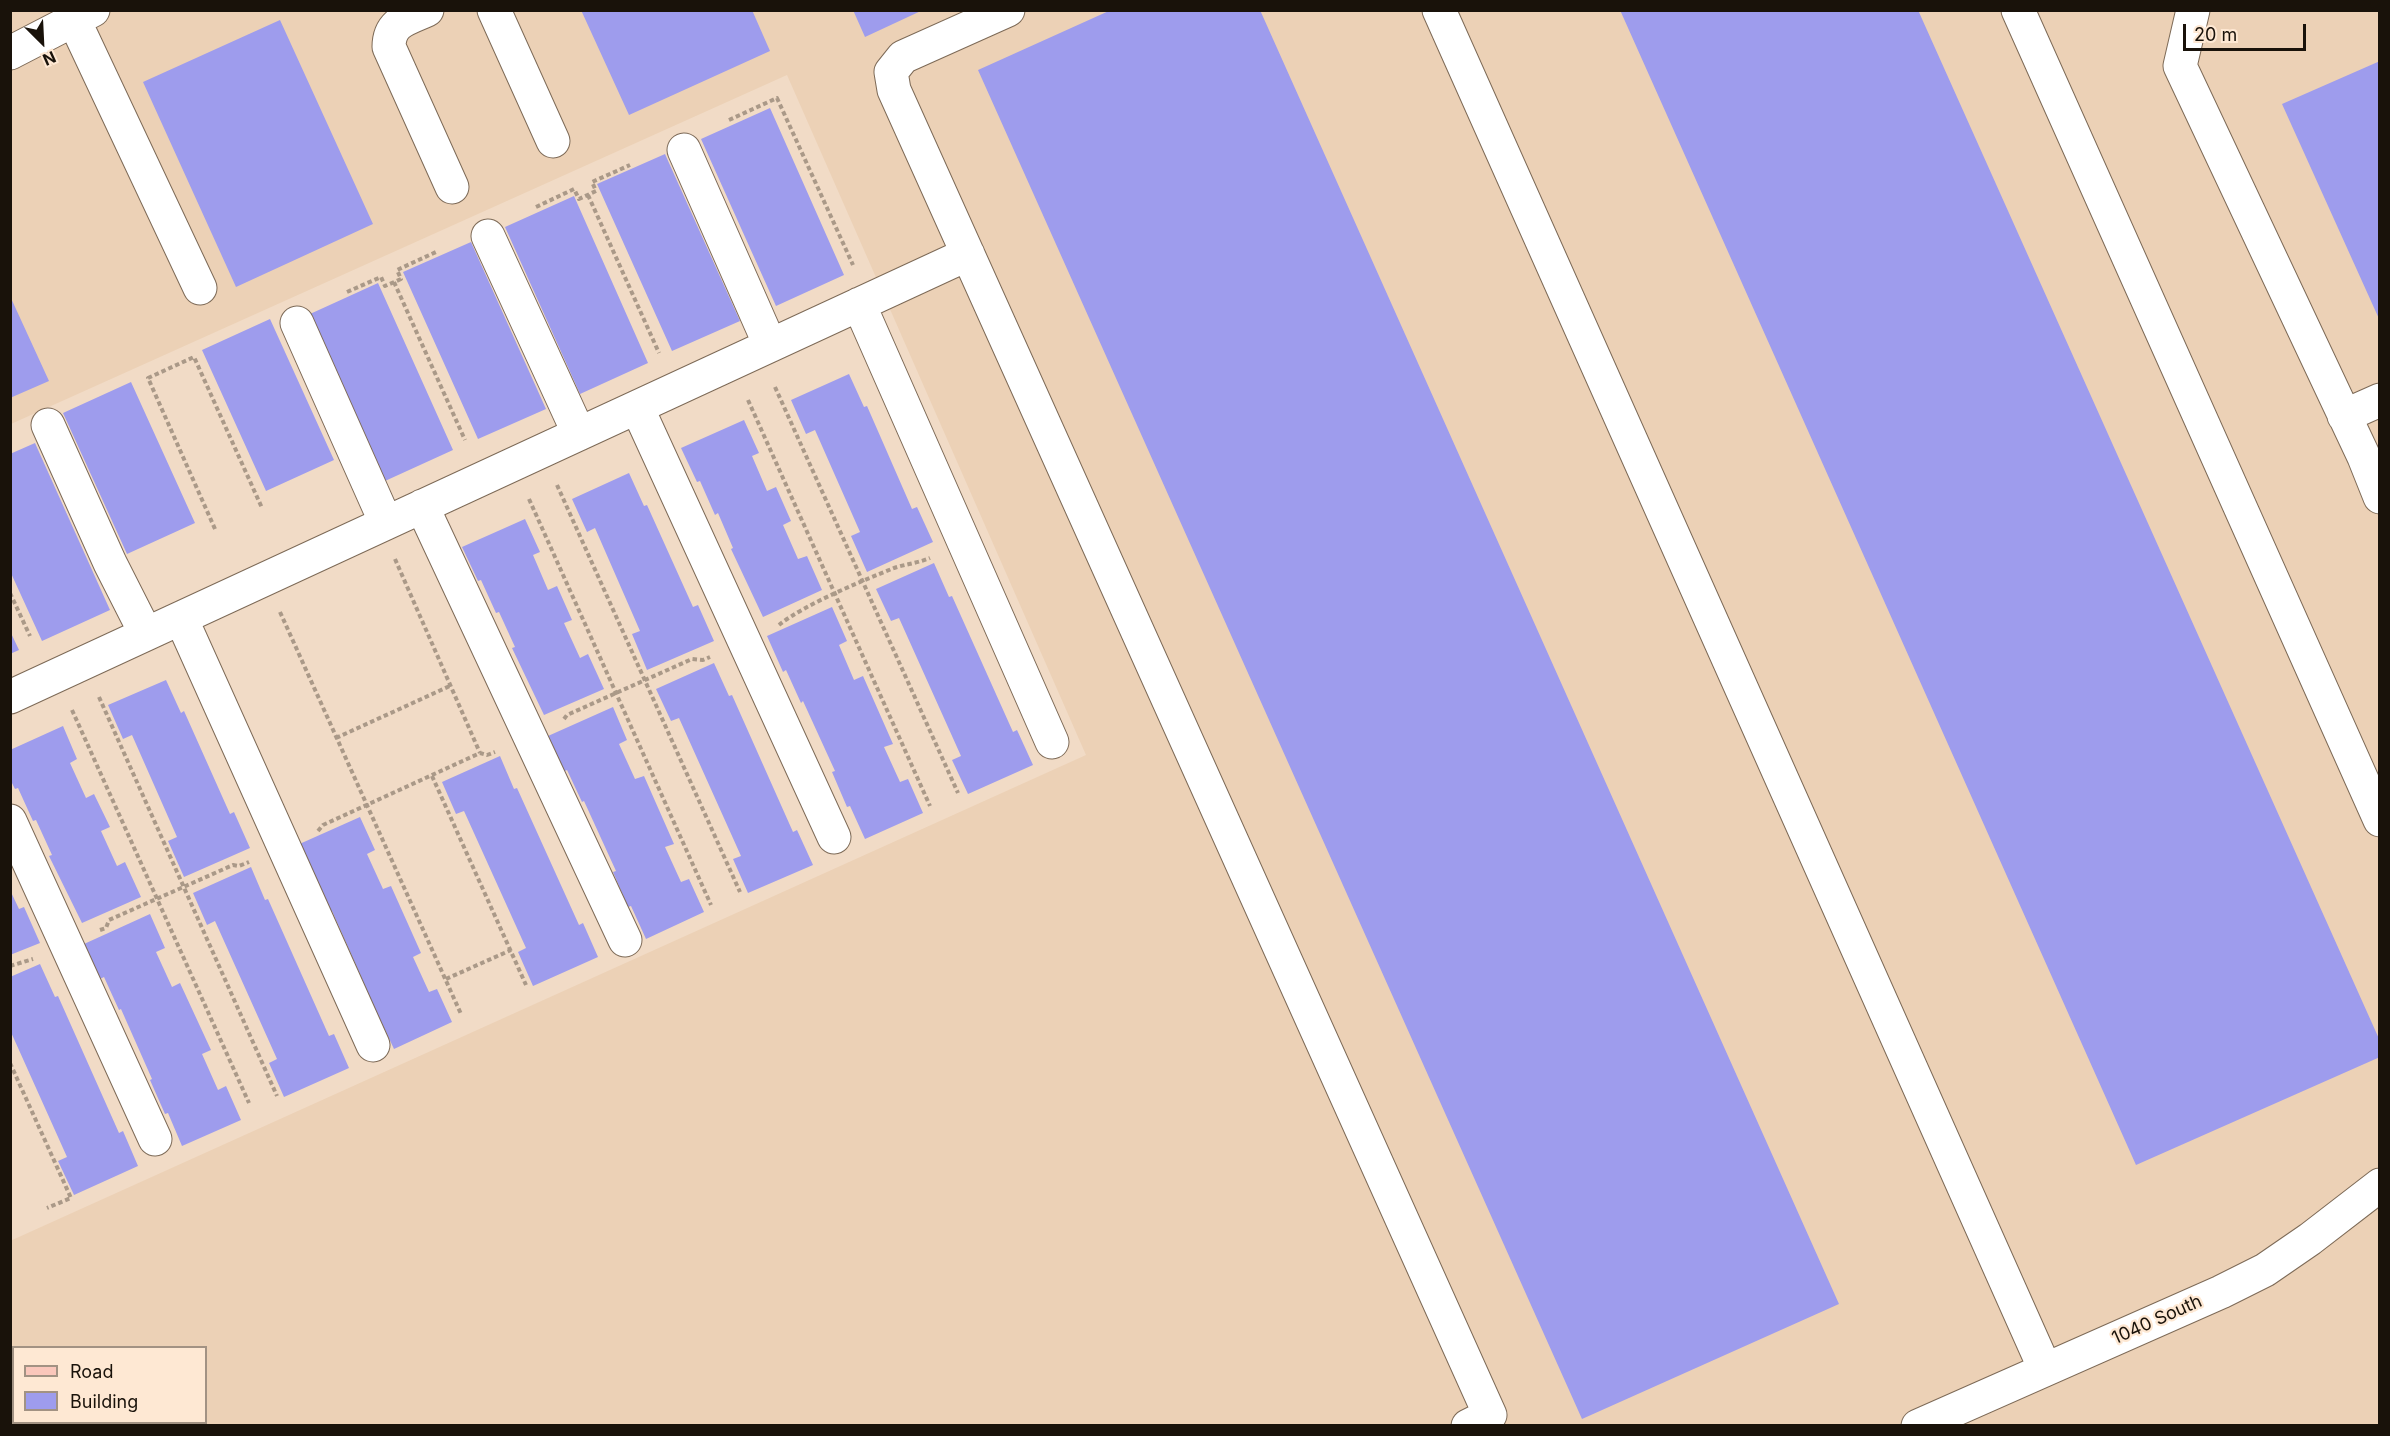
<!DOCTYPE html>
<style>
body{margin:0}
#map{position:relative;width:2390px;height:1436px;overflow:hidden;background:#f1dbc6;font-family:Inter,sans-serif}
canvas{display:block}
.frame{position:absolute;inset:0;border:12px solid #19120a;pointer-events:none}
.legend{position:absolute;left:12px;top:1346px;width:195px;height:78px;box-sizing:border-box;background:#fee8d3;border:2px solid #a29283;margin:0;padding:8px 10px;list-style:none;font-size:18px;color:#19120a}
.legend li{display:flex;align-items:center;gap:12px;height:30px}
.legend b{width:30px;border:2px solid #a29283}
.north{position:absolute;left:12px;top:12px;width:60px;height:60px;-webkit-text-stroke:4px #fee8d3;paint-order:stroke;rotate:156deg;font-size:16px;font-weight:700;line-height:24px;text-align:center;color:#19120a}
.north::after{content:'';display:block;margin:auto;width:21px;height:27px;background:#19120a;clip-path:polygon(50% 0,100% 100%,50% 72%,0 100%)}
.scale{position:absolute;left:2183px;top:24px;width:123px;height:27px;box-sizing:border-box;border:3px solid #19120a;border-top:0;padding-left:8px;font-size:18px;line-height:21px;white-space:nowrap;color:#19120a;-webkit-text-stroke:4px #fee8d3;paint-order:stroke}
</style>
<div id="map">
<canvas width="2390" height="1436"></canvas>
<div class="frame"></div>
<ul class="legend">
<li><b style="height:8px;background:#fac7bb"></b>Road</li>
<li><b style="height:16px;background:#9e9ced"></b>Building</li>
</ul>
<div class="north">N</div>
<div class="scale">20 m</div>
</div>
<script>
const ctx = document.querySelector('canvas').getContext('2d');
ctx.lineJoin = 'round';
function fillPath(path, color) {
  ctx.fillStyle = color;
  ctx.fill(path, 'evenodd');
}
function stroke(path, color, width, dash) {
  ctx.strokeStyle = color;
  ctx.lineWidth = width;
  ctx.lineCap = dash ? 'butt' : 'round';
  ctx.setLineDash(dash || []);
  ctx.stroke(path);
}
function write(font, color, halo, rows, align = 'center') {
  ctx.font = font + ' Inter,sans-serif';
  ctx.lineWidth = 4.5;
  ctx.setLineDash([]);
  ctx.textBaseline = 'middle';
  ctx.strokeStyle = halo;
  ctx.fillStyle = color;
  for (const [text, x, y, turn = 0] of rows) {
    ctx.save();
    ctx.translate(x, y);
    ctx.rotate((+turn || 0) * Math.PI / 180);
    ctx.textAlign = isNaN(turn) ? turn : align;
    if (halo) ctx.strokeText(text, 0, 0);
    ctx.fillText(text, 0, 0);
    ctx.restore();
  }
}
const built = new Path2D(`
 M11,11h2368v1414h-2368l-1,-184 1076,-486 -299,-680 -776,349zM14,1348h192v74h-192z`);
const building = new Path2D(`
 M581,10h171l18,41 -141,64z
 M853,10h70l-58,27z
 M1111,10h149l579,1294 -257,115 -604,-1349z
 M1620,10h298l462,1031v16l-244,108z
 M280,20l93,204 -137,63 -93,-205z
 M2380,61v260l-98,-217z
 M770,108l74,167 -68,31 -75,-167z
 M665,154l75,167 -68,30 -75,-167z
 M574,196l74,167 -68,31 -75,-167z
 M471,242l75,167 -68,30 -75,-167z
 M378,283l75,167 -68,31 -75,-167z
 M10,296l39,85 -39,17z
 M270,319l64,141 -68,31 -64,-141z
 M849,374l15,33 3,-1 45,103 5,-2 16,35 -66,30 -16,-36 9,-4 -45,-102 -9,4 -15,-34z
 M131,382l64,141 -68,31 -64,-141z
 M744,420l15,33 -7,3 15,35 9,-4 15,34 -8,4 15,34 9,-3 15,34 -59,27 -32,-68 2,-1 -15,-35 -3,2 -15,-34 -3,1 -16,-34z
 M35,443l75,167 -68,31 -32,-70v-117z
 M629,473l15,33 3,-1 46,102 5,-2 16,36 -67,29 -15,-36 8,-3 -45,-103 -8,4 -15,-33z
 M525,519l15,33 -7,3 15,35 9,-4 15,34 -8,3 16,35 8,-4 16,35 -60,26 -32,-67 3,-1 -16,-35 -3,1 -15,-33 -3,1 -16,-34z
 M934,563l15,34 3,-1 61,136 4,-2 16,35 -65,29 -16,-34 9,-4 -62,-138 -8,3 -15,-32z
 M832,607l15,34 -8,4 15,35 9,-4 30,68 -9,3 16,35 8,-3 15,34 -58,26 -15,-33 -3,1 -15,-35 3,-1 -32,-70 -2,2 -15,-33 -3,2 -16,-36z
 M10,631l9,19 -9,4z
 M714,663l15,33 3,-1 61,137 4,-2 16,35 -65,28 -15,-34 8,-3 -62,-138 -8,3 -15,-32z
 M166,680l15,33 3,-2 46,103 4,-2 16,36 -66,29 -16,-36 9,-4 -45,-102 -9,4 -15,-34z
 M613,707l14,33 -8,4 16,35 9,-3 30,68 -9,3 16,35 8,-3 15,33 -58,27 -15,-33 -3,1 -15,-35 3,-1 -32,-70 -2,1 -15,-32 -4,2 -15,-36z
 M63,726l14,33 -7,4 16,35 8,-4 16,33 -9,4 16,35 8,-4 16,35 -59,26 -33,-67 3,-1 -16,-35 -3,1 -15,-33 -3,1 -5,-10v-29z
 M500,756l14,33 3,-1 62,137 4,-2 15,34 -65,29 -15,-34 8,-4 -62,-137 -8,3 -14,-32z
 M360,817l15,33 -8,4 16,35 8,-3 30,67 -8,4 16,35 8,-3 15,33 -58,27 -16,-34 -2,1 -15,-34 2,-1 -31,-70 -2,1 -35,-66z
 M251,867l14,33 3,-1 61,137 5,-2 15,34 -65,29 -15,-34 8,-4 -62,-138 -8,4 -14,-32z
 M10,890l9,19 5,-2 16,36 -30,12z
 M150,914l15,34 -9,4 16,35 8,-4 31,67 -9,4 16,36 8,-4 15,34 -59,26 -14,-33 -3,1 -15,-34 2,-1 -31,-70 -2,1 -15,-33 -4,2 -16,-35z
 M40,964l15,33 3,-1 61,137 4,-2 15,35 -64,29 -16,-34 9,-4 -57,-127v-53z`);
const path = new Path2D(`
 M729,120l48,-22 76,167
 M588,195l71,158
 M536,207l38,-18 5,10 17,-8 -4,-9 38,-17
 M394,282l71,158
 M347,292l34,-15 4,9 16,-7 -4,-9 39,-18
 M775,387l183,406
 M748,400l182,406
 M557,485l183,407
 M529,499l182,406
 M215,529l-67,-151 46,-21 68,151
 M395,559l85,194
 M10,593l20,43
 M280,612l181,402
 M779,625c26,-21 83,-44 115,-57 12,-4 24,-5 36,-10
 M99,697l178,399
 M72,710l177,393
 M564,719l3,-4 125,-56 11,1 7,-3
 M336,738l116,-53
 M432,776l94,209
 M318,831l5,-6 157,-72 7,2 8,-3
 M100,930l6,-2 3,-8 124,-55 6,1 10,-4
 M10,966l23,-7
 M446,979l65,-29
 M10,1063l61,135 -24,10`);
const minor = new Path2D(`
 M427,10c-20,9 -38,12 -38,37l63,140
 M494,10l59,131
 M1008,10l-105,47 -12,15 3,18 596,1325 -22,11
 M1439,10l606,1359
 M2018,10l362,810
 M2193,10l-13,56 184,391 16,40
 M74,20l126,268
 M10,53l83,-43
 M684,150l86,195
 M488,236l91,198
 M859,304l193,438
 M297,323l89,200
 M637,407l197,430
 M2344,416l36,-16
 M48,425l62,138 36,71
 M422,506l203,434
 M181,618l192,427
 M10,697l958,-443
 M10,821l145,318
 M1918,1426l303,-134 44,-22 45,-31 70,-54`);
const major = new Path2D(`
 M10,1381l4,7
 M29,1422l2,4`);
const streetNames = [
 ["1040 South",2157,1320,-24]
];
fillPath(built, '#ecd1b6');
fillPath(building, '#9e9ced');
stroke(minor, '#7d6a57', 35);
stroke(major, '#fff', 35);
stroke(path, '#a98', 4, [4.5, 3]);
stroke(minor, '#fff', 33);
stroke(major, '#fac7bb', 33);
write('18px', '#19120a', '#fee8d3', streetNames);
</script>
